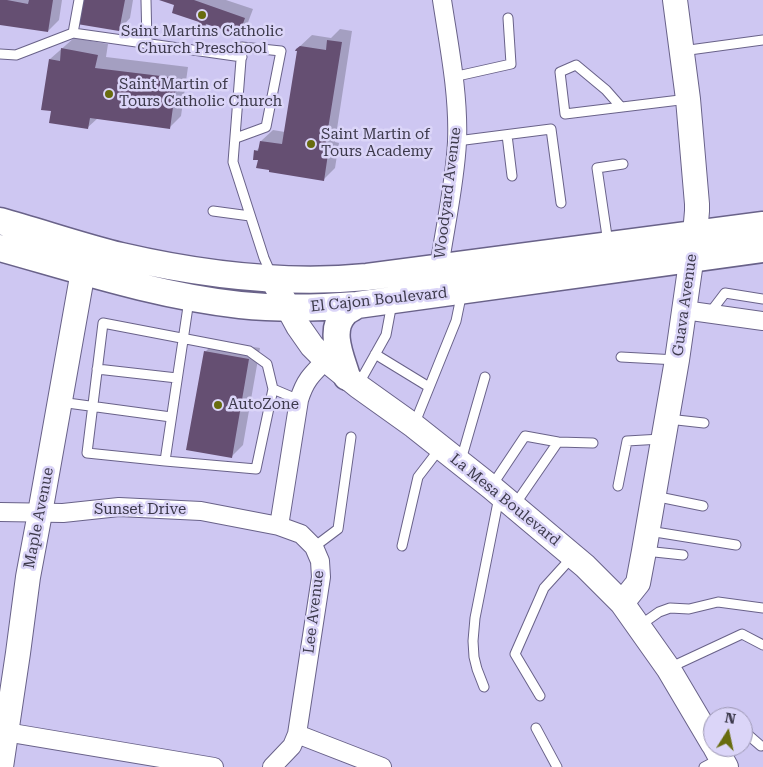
<!DOCTYPE html>
<style>
body{margin:0}
#map{position:relative;width:763px;height:767px;overflow:hidden;background:#cec7f2;font-family:"Roboto Serif",serif}
canvas{display:block}
.north{position:absolute;left:703px;top:707px;width:50px;height:50px;box-sizing:border-box;background:#dbd5f8;border:1px solid #9c97b3;border-radius:50%;rotate:10deg;font-size:14px;font-weight:700;line-height:20px;text-align:center;color:#3d3a4c}
.north::after{content:'';display:block;margin:auto;width:18px;height:22px;background:#686c0e;clip-path:polygon(50% 0,100% 100%,50% 72%,0 100%)}
</style>
<div id="map">
<canvas width="763" height="767"></canvas>
<div class="north">N</div>
</div>
<script>
const ctx = document.querySelector('canvas').getContext('2d');
ctx.lineJoin = 'round';
function fillPath(path, color) {
  ctx.fillStyle = color;
  ctx.fill(path, 'evenodd');
}
function stroke(path, color, width, dash) {
  ctx.strokeStyle = color;
  ctx.lineWidth = width;
  ctx.lineCap = dash ? 'butt' : 'round';
  ctx.setLineDash(dash || []);
  ctx.stroke(path);
}
function write(font, color, halo, rows, align = 'center') {
  ctx.font = font + ' "Roboto Serif",serif';
  ctx.lineWidth = 5;
  ctx.setLineDash([]);
  ctx.textBaseline = 'middle';
  ctx.strokeStyle = halo;
  ctx.fillStyle = color;
  for (const [text, x, y, turn = 0] of rows) {
    ctx.save();
    ctx.translate(x, y);
    ctx.rotate((+turn || 0) * Math.PI / 180);
    ctx.textAlign = isNaN(turn) ? turn : align;
    if (halo) ctx.strokeText(text, 0, 0);
    ctx.fillText(text, 0, 0);
    ctx.restore();
  }
}
const shadow = new Path2D(`
 M0,0h62l-3,20 -11,11 -48,-7z
 M84,0h49l-3,18 -11,12z
 M162,0h64l27,9 -6,16 -8,9 -30,-11 -6,6 -3,-8 -24,-16z
 M340,29l12,2 -17,111 4,1 -4,25 -12,12 -53,-11 -11,-10 -3,-8 5,-5v-5l12,-11 12,2 13,-82 -1,-1 15,-14 19,3z
 M74,38l34,6 -2,13 82,10 -7,49 -11,11 -72,-9 -11,10 -35,-18 -2,-51z
 M216,341l44,7 -17,97 -11,11 -27,-104z`);
const building = new Path2D(`
 M0,0h7l21,4 1,-4h24l-5,32 -48,-7z
 M83,0h42l-6,31 -42,-7z
 M159,0h35l51,18 -6,17 -33,-11 -2,6 -7,-2 2,-6 -27,-9 2,-8z
 M327,40l15,2 -18,112h4l-4,27 -55,-9v-2l-13,-2 2,-8h-5l1,-10 4,1 2,-10 22,3 15,-93h-2l1,-2 4,-3 26,4z
 M61,48l37,7 -3,13 82,10 -7,51 -80,-11 -2,11 -39,-6 2,-12 -10,-1 8,-51 11,2z
 M204,351l45,8 -17,99 -46,-8z`);
const lane = new Path2D(`
 M146,0l1,43
 M73,33l6,-33
 M682,51l81,-11
 M0,54l16,1 57,-22 169,24
 M453,77l58,-13 -3,-46
 M621,107l-15,-17 -30,-25 -16,7 5,42 123,-15
 M507,135l5,41
 M236,138l30,-11 15,-76 -39,-4 -9,115 31,96 8,18
 M457,141l94,-12 10,74
 M213,211l37,5
 M608,243l-11,-75 26,-4
 M189,300l-24,161 91,8 17,-80 26,11
 M709,314l16,-21 38,6
 M375,354l54,33
 M621,357l56,3
 M97,369l80,9
 M358,385l28,-50 6,-32
 M60,402l111,15
 M668,419l36,4
 M414,425l42,-104 6,-29
 M461,460l24,-83
 M165,461l-78,-8 16,-130 146,28 18,13 6,25
 M618,486l9,-45 34,-2
 M491,487l34,-51 33,6
 M654,496l49,10
 M514,506l44,-64 35,1
 M649,531l87,14
 M402,546l16,-69 23,-30
 M314,547l24,-18 13,-92
 M645,551l38,4
 M639,626l20,-14 11,-4 19,1 29,-7 45,6
 M669,668l73,-34 21,11
 M484,687l-7,-18 -3,-12 -1,-16 2,-23 24,-121
 M540,696l-25,-42 29,-66 29,-32
 M536,728l21,39
 M743,735l3,-2 15,13
 M704,767l17,-9`);
const street = new Path2D(`
 M439,268c6,-41 16,-85 18,-126 2,-47 -8,-96 -15,-142
 M684,310l79,11
 M0,512l63,1 56,-6 82,4 78,15 22,8 13,13 6,14 1,16 -24,157 -5,12 -20,21
 M279,526l20,-126c6,-20 13,-26 27,-40
 M0,731l214,36
 M297,734l85,33`);
const secondary = new Path2D(`
 M273,280l25,46 14,20 14,14 32,26 56,40 77,61 94,79 37,37 46,65 45,76
 M622,603l16,-20 6,-32 33,-191 18,-126 2,-23v-7l-9,-105 -13,-99
 M715,747l11,20
 M1,767l17,-114 10,-76 12,-64 43,-242`);
const primary = new Path2D(`
 M0,221c40,11 80,25 121,35 82,19 163,29 246,21l396,-52
 M0,248c79,22 158,48 240,57 39,4 78,3 117,0l406,-56
 M347,377c-5,-18 -19,-46 -3,-63 3,-4 9,-6 13,-9`);
const markers = [
 [202,15,5,"#686c0e"],
 [109,94,5,"#686c0e"],
 [311,144,5,"#686c0e"],
 [218,405,5,"#686c0e"]
];
const poiNames = [
 ["Saint Martins Catholic",202,32,"center"],
 ["Church Preschool",202,49,"center"],
 ["Saint Martin of",119,85],
 ["Tours Catholic Church",119,102],
 ["Saint Martin of",321,135],
 ["Tours Academy",321,152],
 ["AutoZone",228,405]
];
const streetNames = [
 ["Woodyard Avenue",448,193,-83],
 ["El Cajon Boulevard",379,300,-6],
 ["Guava Avenue",685,305,-82],
 ["La Mesa Boulevard",505,500,39],
 ["Sunset Drive",140,510],
 ["Maple Avenue",39,518,-79],
 ["Lee Avenue",314,612,-83]
];
fillPath(shadow, '#0003');
fillPath(building, '#654f72');
stroke(lane, '#696289', 11);
stroke(street, '#696289', 20);
stroke(secondary, '#696289', 26);
stroke(primary, '#696289', 29);
stroke(lane, '#fff', 9);
stroke(street, '#fff', 18);
stroke(secondary, '#fff', 24);
stroke(primary, '#fff', 26);
for (const [x, y, r, color] of markers) {
  const dot = new Path2D();
  dot.arc(x, y, r, 0, 2 * Math.PI);
  ctx.fillStyle = color;
  ctx.fill(dot);
  stroke(dot, '#dbd5f8', 2);
}
write('15px', '#3d3a4c', '#dbd5f8', poiNames, 'left');
write('15px', '#3d3a4c', '#dbd5f8', streetNames);
</script>
